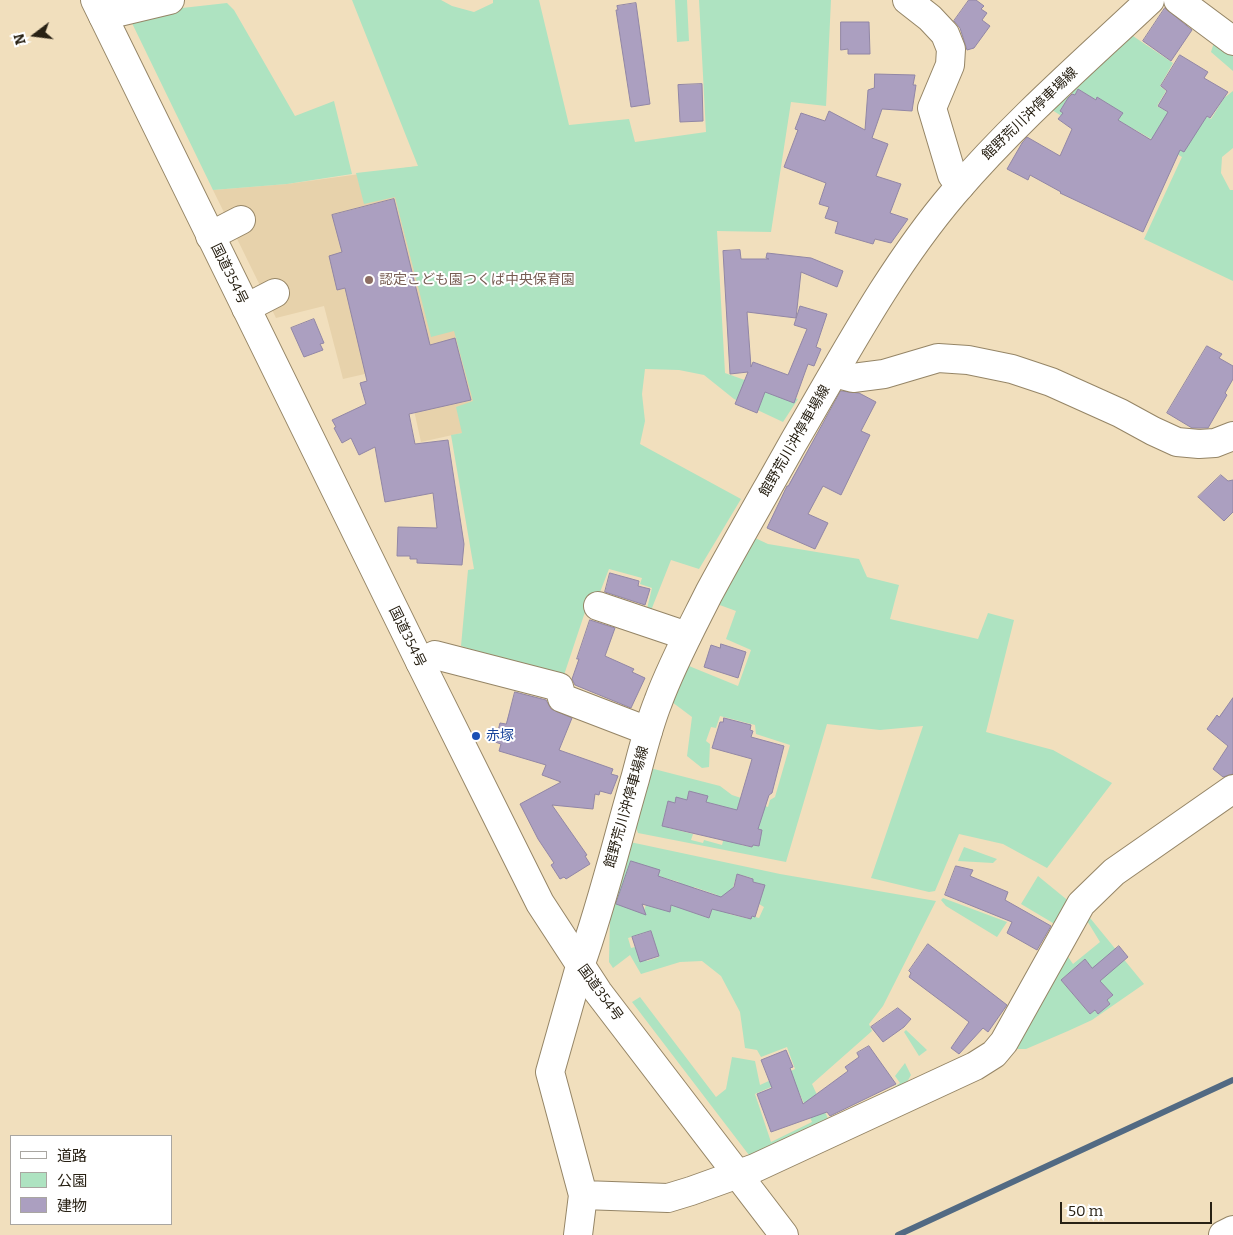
<!DOCTYPE html>
<meta charset="utf-8">
<style>
body{margin:0}
#map{position:relative;width:1233px;height:1235px;overflow:hidden;background:#f1dfbd;font-family:Bitter,"Noto Sans JP",serif}
canvas{display:block}
.legend{position:absolute;left:10px;top:1135px;width:162px;height:90px;box-sizing:border-box;background:#fff;border:1px solid #a9a6a1;margin:0;padding:6px 9px;list-style:none;font-size:15px;color:#282114}
.legend li{display:flex;align-items:center;gap:10px;height:25px}
.legend b{width:25px;border:1px solid #a9a6a1}
.north{position:absolute;left:10px;top:10px;width:50px;height:50px;-webkit-text-stroke:4px #fff;paint-order:stroke;rotate:255deg;font-size:14px;font-weight:700;line-height:20px;text-align:center;color:#282114}
.north::after{content:'';display:block;margin:auto;width:18px;height:22px;background:#282114;clip-path:polygon(50% 0,100% 100%,50% 72%,0 100%)}
.scale{position:absolute;left:1060px;top:1202px;width:152px;height:22px;box-sizing:border-box;border:2px solid #282114;border-top:0;padding-left:6px;font-size:15px;line-height:18px;white-space:nowrap;color:#282114;-webkit-text-stroke:4px #fff;paint-order:stroke}
</style>
<div id="map">
<canvas width="1233" height="1235"></canvas>
<ul class="legend">
<li><b style="height:6px;background:#fff"></b>道路</li>
<li><b style="height:14px;background:#aee3c1"></b>公園</li>
<li><b style="height:14px;background:#ab9fc0"></b>建物</li>
</ul>
<div class="north">N</div>
<div class="scale">50 m</div>
</div>
<script>
const ctx = document.querySelector('canvas').getContext('2d');
ctx.lineJoin = 'round';
function fillPath(path, color) {
  ctx.fillStyle = color;
  ctx.fill(path, 'evenodd');
}
function stroke(path, color, width, dash) {
  ctx.strokeStyle = color;
  ctx.lineWidth = width;
  ctx.lineCap = dash ? 'butt' : 'round';
  ctx.setLineDash(dash || []);
  ctx.stroke(path);
}
function write(font, color, halo, rows, align = 'center') {
  ctx.font = font + ' Bitter,"Noto Sans JP",serif';
  ctx.lineWidth = 4;
  ctx.setLineDash([]);
  ctx.textBaseline = 'middle';
  ctx.strokeStyle = halo;
  ctx.fillStyle = color;
  for (const [text, x, y, turn = 0] of rows) {
    ctx.save();
    ctx.translate(x, y);
    ctx.rotate((+turn || 0) * Math.PI / 180);
    ctx.textAlign = isNaN(turn) ? turn : align;
    if (halo) ctx.strokeText(text, 0, 0);
    ctx.fillText(text, 0, 0);
    ctx.restore();
  }
}
const built = new Path2D(`
 M418,166l93,256 -90,20 -17,-77 -61,14 -19,-73 -48,12 -63,-128 74,-6z`);
const green = new Path2D(`
 M352,0h89l11,6 22,6 19,-9v-3h46l30,125 60,-6 6,23 71,-10 -7,-132h132l-5,106 -35,-4 -20,130 -54,-1 8,142 73,26 -15,23 -49,-23 -30,-24 -25,-5 -34,-1 -3,25 3,27 -5,23 101,55 -42,70 -28,-9 -21,53h-4l6,-25 -12,-4 2,-6 -33,-9 -14,36 -7,-2 -25,75 -102,-32 7,-76 6,-1 -23,-134 11,-2 -6,-26 17,-6 -19,-70 -23,6 -36,-140 -31,7 -8,-31 62,-7z
 M675,0h12l2,41 -12,1z
 M227,3l7,7 61,106 39,-15 18,73 -65,10 -74,6 -83,-171 52,-11z
 M1133,36l40,27 -13,23 6,5 -9,15 12,7 19,-8 23,14 13,-21 9,-7v57l-11,9 -1,16 9,17h3v91l-89,-42 38,-82 -48,-28 -10,27 -75,-48zM1078,89l18,11 1,-3 25,16 -4,7 15,9 -28,11 -45,-29 11,-18 4,2z
 M1216,36l17,13v22l-22,-19z
 M753,537l15,7 91,15 8,18 32,8 -9,34 88,20 10,-26 26,7 -28,112 67,18 59,33 -65,85 -44,-24 -44,-10 -24,57 -6,1 -58,-14 52,-152 -43,4 -53,-6 -41,138 -148,-29 -3,-8 15,-57 70,18 12,9 36,12 2,-7 5,-3 15,-52 -34,-11 -1,-9 -35,-9 -4,12 -5,-1 -5,14 4,3 -1,23 -7,1 -15,-12 5,-39 -20,-15 17,-36 49,20 13,-36 -25,-11 10,-28 -19,-7zM689,791l17,11 26,7 -10,36 -18,-5 -1,3 -12,-3 2,-6 -24,-6 2,-8 -7,-2 4,-16 7,1 12,-3zM733,823l29,7 -4,16 -5,-1 -1,2 -11,-2z
 M630,842l150,32 156,27 -53,105 -14,18 3,7 -60,53 19,41 -79,34 -120,-157 8,-5 76,100 10,-8 6,-32 23,4 5,24 35,-16 -8,-22 -26,10 -4,-7 -12,-2 -5,-36 -19,-36 -19,-15 -22,1 -39,12 -11,-19 -17,13 -4,-6 1,-48zM737,874l15,4 1,4 11,3 -5,19 5,3 -5,11 -7,-2 -2,3 -21,-5 -1,-10zM658,876l21,6 -5,15v9l-3,-1 -1,6 -24,-6 -2,5 -13,-3zM694,887l23,8 -8,23 -23,-8zM651,931l8,26 -12,4 -12,-14 -4,1 -3,-10zM787,1080l5,14 7,-2 13,30 -41,20 -16,-48z
 M964,847l33,12 -4,4 -35,-2z
 M1038,876l33,27 -13,23 -37,-22z
 M943,898l64,24 -10,15 -51,-31 -5,-6z
 M1086,913l58,71 -52,36 -24,11 -42,18h-21l59,-98 9,13 27,-22 -17,-28zM1085,959l7,9 14,7 -6,6 13,14 -6,5 3,4 -12,10 -3,-4 -5,4 -29,-34z
 M906,1030l21,20 -8,6 -15,-24z
 M905,1063l6,12 -8,14 -31,15 28,-21 -5,-7z`);
const stream = new Path2D(`
 M898,1235l335,-155`);
const building = new Path2D(`
 M969,0h7l8,6 -3,3 6,4 -5,7 8,6 -16,22 -7,2 -7,-22 -6,-7z
 M636,3l14,101 -19,3 -15,-97h2l-1,-4z
 M1165,8l27,22 -21,31 -28,-20z
 M841,22h28l1,32h-22v-5l-7,1z
 M1180,55l28,17 -4,6 24,14 -18,26 -3,-2 -23,36 -4,-2 -37,82 -83,-39 1,-1 -31,-17 -2,5 -21,-11 15,-26 5,-6 33,19 12,-27 -14,-10 5,-6 -3,-2 8,-13 4,-4 3,1 3,-6 18,11 1,-3 26,16 -5,7 33,20 17,-28 -10,-6 9,-15 -6,-5z
 M875,74l40,1 -2,10h3l-4,26 -30,-2 -10,29 16,6 -12,32 25,8 -11,29 18,6 -17,24 -16,-4 -2,5 -38,-11 3,-11 -13,-4 4,-11 -10,-3 7,-21 -42,-16 14,-37 -3,-1 6,-16 24,8 4,-10 36,19 3,-40 6,-2z
 M702,84l1,37 -23,1 -2,-37z
 M394,199l36,146 25,-7 16,62 -62,14 6,30 33,-4 16,104 -2,21 -45,-2v-4h-7v-3h-13l1,-29 39,1 -4,-35 -48,9 -10,-55 -16,8 -8,-17 -9,5 -8,-15 2,-1 -4,-7 34,-16 -6,-21 7,-2 -22,-93 -8,2 -8,-34 13,-4 -10,-37z
 M740,250l1,9h28l-3,-1 1,-5 44,5 32,13 -6,16 -36,-15 -5,46 -49,-6 4,55 2,-5 35,13 19,-46 -13,-4 6,-19 27,8 -11,33 5,2 -7,17 -6,-2 -14,39 -29,-11 -8,21 -22,-9 13,-32 -18,2 -7,-123z
 M314,319l10,24 -4,1 3,6 -19,7 -13,-29z
 M1207,346l15,8 -3,4 14,8v13l-8,14 2,2 -19,33h-16l-25,-15z
 M841,391l18,2 17,9 -15,29 9,4 -29,60 -18,-9 -15,28 20,9 -13,26 -48,-21 20,-42h1z
 M1221,475l7,6 5,-1v32l-9,9 -26,-24z
 M610,573l29,8 -1,5 12,3 -5,16 -40,-13z
 M590,620l25,8 -10,28 29,13 -2,3 13,6 -14,30 -56,-23 -3,-6 7,-20h-2z
 M721,644l25,8 -8,26 -34,-11 7,-22 9,3z
 M515,692l31,8 5,9 21,9 -13,32 54,19 -2,5 7,2 -7,18 -11,-3 -1,4 -4,-1 -2,15 -41,-4 35,50 -2,1 5,8 -24,15 -2,-2 -4,2 -9,-14 3,-2 -16,-24 -18,-35 41,-22 -19,-7 4,-10 -47,-14 2,-7 -6,-2 5,-19 6,1z
 M1233,698v76l-10,3 -10,-8 15,-23 -21,-17 10,-14 2,2z
 M724,718l27,7 -1,5 3,1 -2,6 33,9 -12,47 -3,2 -11,34 4,1 -3,16 -6,-1 -1,2 -90,-21 6,-25 7,2 1,-6 11,3 2,-9 19,5 -2,6 31,8 15,-51 -40,-11 8,-26h3z
 M631,861l29,9 -2,6 63,21 13,-10 3,-13 16,5v3l12,3 -10,32 -3,-1 -1,3 -39,-10 -3,9 -38,-13 -1,7 -28,-8 4,11 -30,-11z
 M956,866l17,4 -3,6 38,16 -3,8 46,26 -14,24 -30,-17 5,-11 -67,-27z
 M651,931l8,25 -19,6 -8,-25z
 M928,944l79,61 -19,27 -5,-4 -24,26 -8,-6 18,-26 -60,-45 2,-4 -2,-2z
 M1119,946l9,11 -28,24 13,14 -6,5 3,4 -12,10 -3,-4 -5,4 -29,-34 24,-21 7,9z
 M898,1008l13,11 -7,8 -21,15 -12,-15z
 M869,1046l27,38 -66,32 -3,-4 -56,20 -14,-38 15,-6 -11,-28 25,-10 7,17 -3,1 13,36 45,-33 -3,-4 14,-10 -2,-4z`);
const minor = new Path2D(`
 M907,0l23,18 15,16 6,15 -1,16 -18,43 20,67 8,11
 M1178,0l55,41
 M103,16l67,-16
 M210,236l31,-16
 M246,308l29,-15
 M834,373l19,5 31,-4 54,-16 30,2 44,9 39,13 69,31 33,18 24,11 22,2 16,-1 18,-7
 M598,606l89,30
 M420,662l15,-7 124,32 3,11 86,33
 M580,966l-30,106 33,123
 M578,1235l5,-40 85,3 23,-7 64,-23 220,-102 19,-12 10,-12 77,-138 33,-32 119,-83
 M1223,1235l10,-5`);
const major = new Path2D(`
 M580,966c22,-61 37,-125 55,-187 7,-26 13,-52 23,-77 14,-38 33,-73 51,-109 27,-50 56,-100 84,-150 50,-85 97,-175 161,-250 60,-70 129,-130 196,-193`);
const highway = new Path2D(`
 M95,0l325,662 120,241 58,89 186,243`);
const markers = [
 [369,280,5,"#8d6e63"],
 [476,736,5,"#1a4fb4"]
];
const streetNames = [
 ["館野荒川沖停車場線",1030,114,-44],
 ["国道354号",229,274,64],
 ["館野荒川沖停車場線",795,441,-60],
 ["国道354号",407,637,64],
 ["館野荒川沖停車場線",627,807,-74],
 ["国道354号",600,993,54]
];
const educationNames = [
 ["認定こども園つくば中央保育園",379,280]
];
const transitNames = [
 ["赤塚",486,736]
];
fillPath(built, '#e7d2ab');
fillPath(green, '#aee3c1');
stroke(stream, '#526a83', 6);
fillPath(building, '#ab9fc0');
stroke(building, '#9186a5', 1);
stroke(minor, '#958566', 30);
stroke(major, '#958566', 30);
stroke(highway, '#958566', 30);
stroke(minor, '#fff', 28);
stroke(major, '#fff', 28);
stroke(highway, '#fff', 28);
for (const [x, y, r, color] of markers) {
  const dot = new Path2D();
  dot.arc(x, y, r, 0, 2 * Math.PI);
  ctx.fillStyle = color;
  ctx.fill(dot);
  stroke(dot, '#fff', 2);
}
write('14px', '#282114', '#fff', streetNames);
write('14px', '#785e54', '#fff', educationNames, 'left');
write('14px', '#164399', '#fff', transitNames, 'left');
</script>
